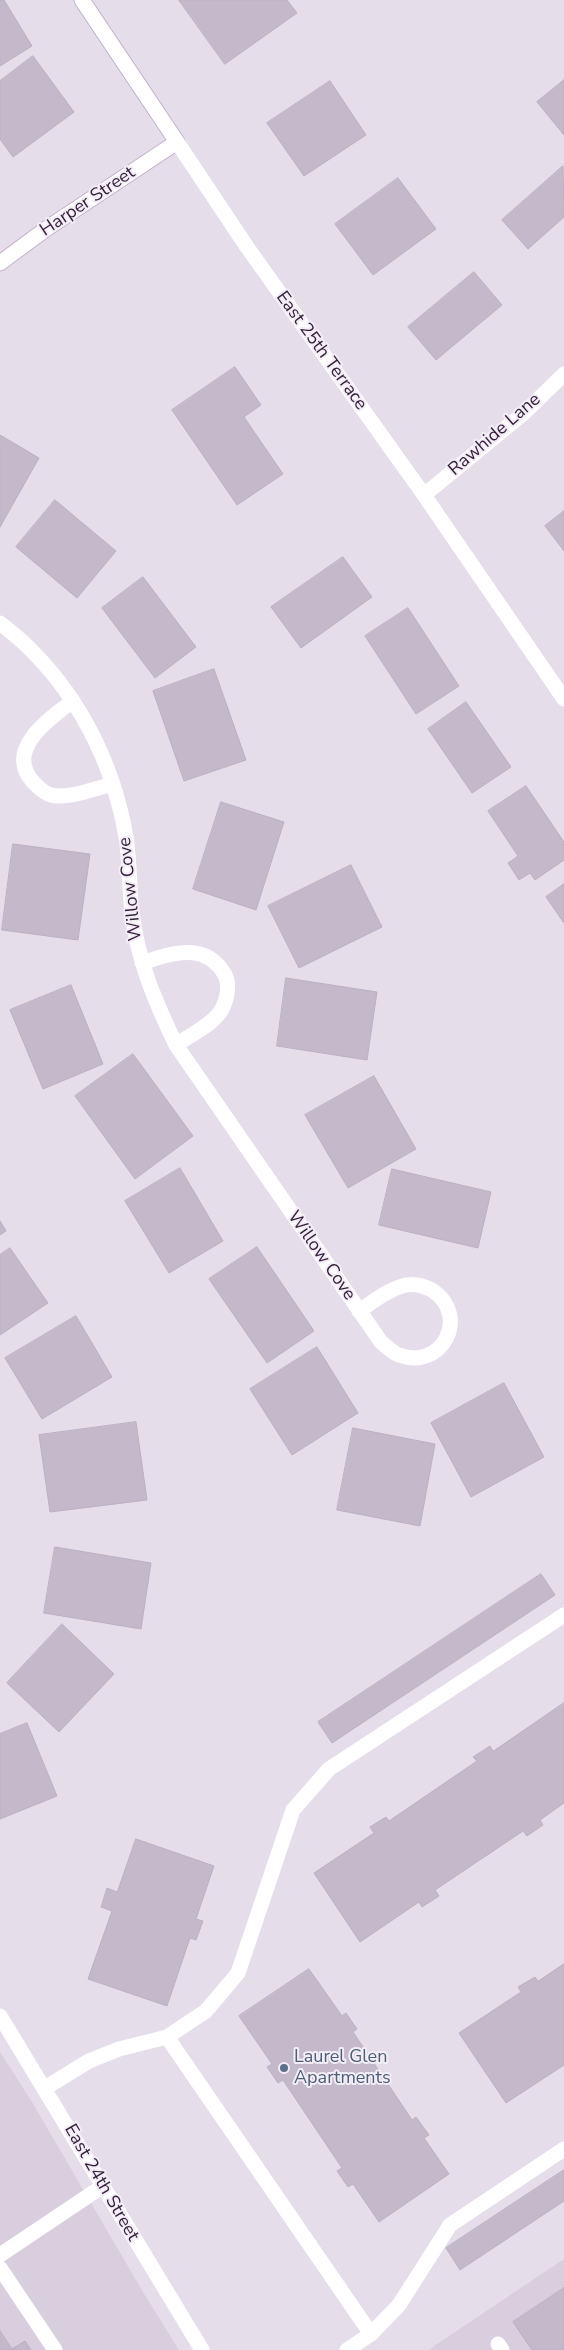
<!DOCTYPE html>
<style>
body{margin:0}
canvas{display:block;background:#e5ddea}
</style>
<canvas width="564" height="2350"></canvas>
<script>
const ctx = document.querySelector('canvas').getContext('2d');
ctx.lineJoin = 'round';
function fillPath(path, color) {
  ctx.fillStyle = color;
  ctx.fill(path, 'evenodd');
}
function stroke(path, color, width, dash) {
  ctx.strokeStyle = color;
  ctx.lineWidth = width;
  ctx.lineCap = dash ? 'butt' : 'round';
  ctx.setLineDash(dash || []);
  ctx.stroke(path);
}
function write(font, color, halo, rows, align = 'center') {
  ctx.font = font + ' "Nunito Sans",sans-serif';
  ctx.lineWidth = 4;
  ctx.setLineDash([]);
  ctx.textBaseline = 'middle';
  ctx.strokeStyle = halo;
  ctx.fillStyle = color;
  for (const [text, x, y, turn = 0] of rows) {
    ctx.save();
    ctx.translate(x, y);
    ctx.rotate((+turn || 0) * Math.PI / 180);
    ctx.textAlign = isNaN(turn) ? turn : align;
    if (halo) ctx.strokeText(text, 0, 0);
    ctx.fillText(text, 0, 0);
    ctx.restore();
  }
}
const built = new Path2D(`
 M0,2052l32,50 111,190 36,58h-179z
 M564,2259v91h-135l11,-8z`);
const building = new Path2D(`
 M0,0h4l28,46 -32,20z
 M179,0h108l10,13 -72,51z
 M33,56l41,56 -61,45 -13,-18v-58z
 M564,80v55l-27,-33z
 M330,81l36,54 -62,41 -37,-53z
 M563,166l1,51 -36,32 -26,-29z
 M398,178l38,51 -63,46 -38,-51z
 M474,272l28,33 -66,55 -28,-33z
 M235,367l26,38 -17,12 39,57 -46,31 -65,-95z
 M0,435l39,23 -39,69z
 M55,500l61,51 -39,47 -61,-51z
 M564,511v40l-19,-25z
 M343,557l29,40 -71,51 -30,-41z
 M143,577l53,70 -41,31 -53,-70z
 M408,608l51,78 -43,28 -51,-78z
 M214,669l32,91 -62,21 -31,-90z
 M466,702l45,65 -39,26 -44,-64z
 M526,786l38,56v18l-29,20 -5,-7 -11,7 -11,-17 10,-7 -30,-45z
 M221,802l63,20 -28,88 -63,-21z
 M13,844l77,10 -12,86 -76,-10z
 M351,865l31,62 -83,41 -31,-62z
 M564,884v39l-18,-26z
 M286,978l91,14 -10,68 -90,-14z
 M71,985l32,79 -60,25 -33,-79z
 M133,1054l60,82 -58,43 -60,-83z
 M374,1076l42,73 -68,39 -43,-73z
 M180,1168l43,73 -54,32 -44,-72z
 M392,1169l99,23 -13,56 -99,-23z
 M0,1221l6,10 -6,4z
 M257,1247l57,84 -47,32 -58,-84z
 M10,1248l38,55 -48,32v-80z
 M76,1316l36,61 -70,42 -37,-61z
 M317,1347l41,66 -66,42 -42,-66z
 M504,1383l40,74 -73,40 -40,-74z
 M136,1422l11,78 -97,12 -11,-77z
 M353,1428l82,16 -15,82 -83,-16z
 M55,1547l96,16 -10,66 -97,-16z
 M541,1574l14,21 -223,148 -14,-21z
 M62,1624l52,50 -55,58 -52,-49z
 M564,1703v100l-24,17 3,5 -16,11 -4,-5 -88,59 4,6 -17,11 -3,-5 -59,40 -46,-69 60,-40 -4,-6 16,-10 3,4 88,-60 -4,-4 17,-11 3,5z
 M27,1723l30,73 -57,23v-85z
 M136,1839l78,27 -18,53 7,2 -7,19 -6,-2 -23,68 -79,-27 24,-68 -11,-4 6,-19 10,4z
 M564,1964v101l-58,38 -47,-70 62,-41 -3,-5 17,-10 3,4z
 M309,1969l33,47 4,-3 11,16 -4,3 59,88 4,-3 13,18 -5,3 25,36 -70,48 -26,-38 -5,3 -11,-16 5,-3 -59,-88 -5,3 -11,-16 5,-3 -33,-48z
 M564,2170v31l-104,69 -14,-22z
 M564,2288v62h-32l-19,-28z
 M0,2331l12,18 13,-8 6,9h-31z`);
const lane = new Path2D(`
 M167,2037l204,297
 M45,2088l44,-27 30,-12 48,-12 39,-26 32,-38 55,-163 36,-41 235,-154
 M0,2255l103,-69
 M0,2268l55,82
 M498,2344l4,6
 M347,2350l24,-16 28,-29 51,-80 114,-76`);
const street = new Path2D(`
 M177,142l70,105 177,248 140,204
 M424,495l100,-82 40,-39
 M0,623c11,9 24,19 34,30 49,50 80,115 92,184 4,25 3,51 6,76 6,49 23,88 44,132l205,297c5,4 12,11 18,13 43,16 72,-39 33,-65 -8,-4 -17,-7 -26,-5 -17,4 -32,16 -47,26
 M73,701c-23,17 -70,49 -39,82 7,7 15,14 26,13 18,0 36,-8 53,-12
 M142,963c30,-10 64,-22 83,12 5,10 2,25 -3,34 -8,15 -32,26 -46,36
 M0,2016l202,334`);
const secondary = new Path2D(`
 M0,263l46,-34 131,-87 -95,-142`);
const markers = [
 [284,2068,5,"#5c6f8a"]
];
const streetNames = [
 ["Harper Street",88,202,-34],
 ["East 25th Terrace",321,351,54],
 ["Rawhide Lane",495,435,-41],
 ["Willow Cove",131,889,-96],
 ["Willow Cove",321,1256,55],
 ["East 24th Street",101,2183,60]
];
const serviceNames = [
 ["Laurel Glen",294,2058],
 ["Apartments",294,2079]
];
fillPath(built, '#d8cedd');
fillPath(building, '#c4b9ca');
stroke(building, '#bcafc3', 1);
stroke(secondary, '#c2b0ca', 17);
stroke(lane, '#fff', 15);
stroke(street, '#fff', 15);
stroke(secondary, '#fff', 15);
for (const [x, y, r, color] of markers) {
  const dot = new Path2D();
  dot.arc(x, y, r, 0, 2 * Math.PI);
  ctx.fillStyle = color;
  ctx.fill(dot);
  stroke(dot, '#f2edf6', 2);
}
write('18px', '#341e39', '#f2edf6', streetNames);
write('18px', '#4e5e75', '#f2edf6', serviceNames, 'left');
</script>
